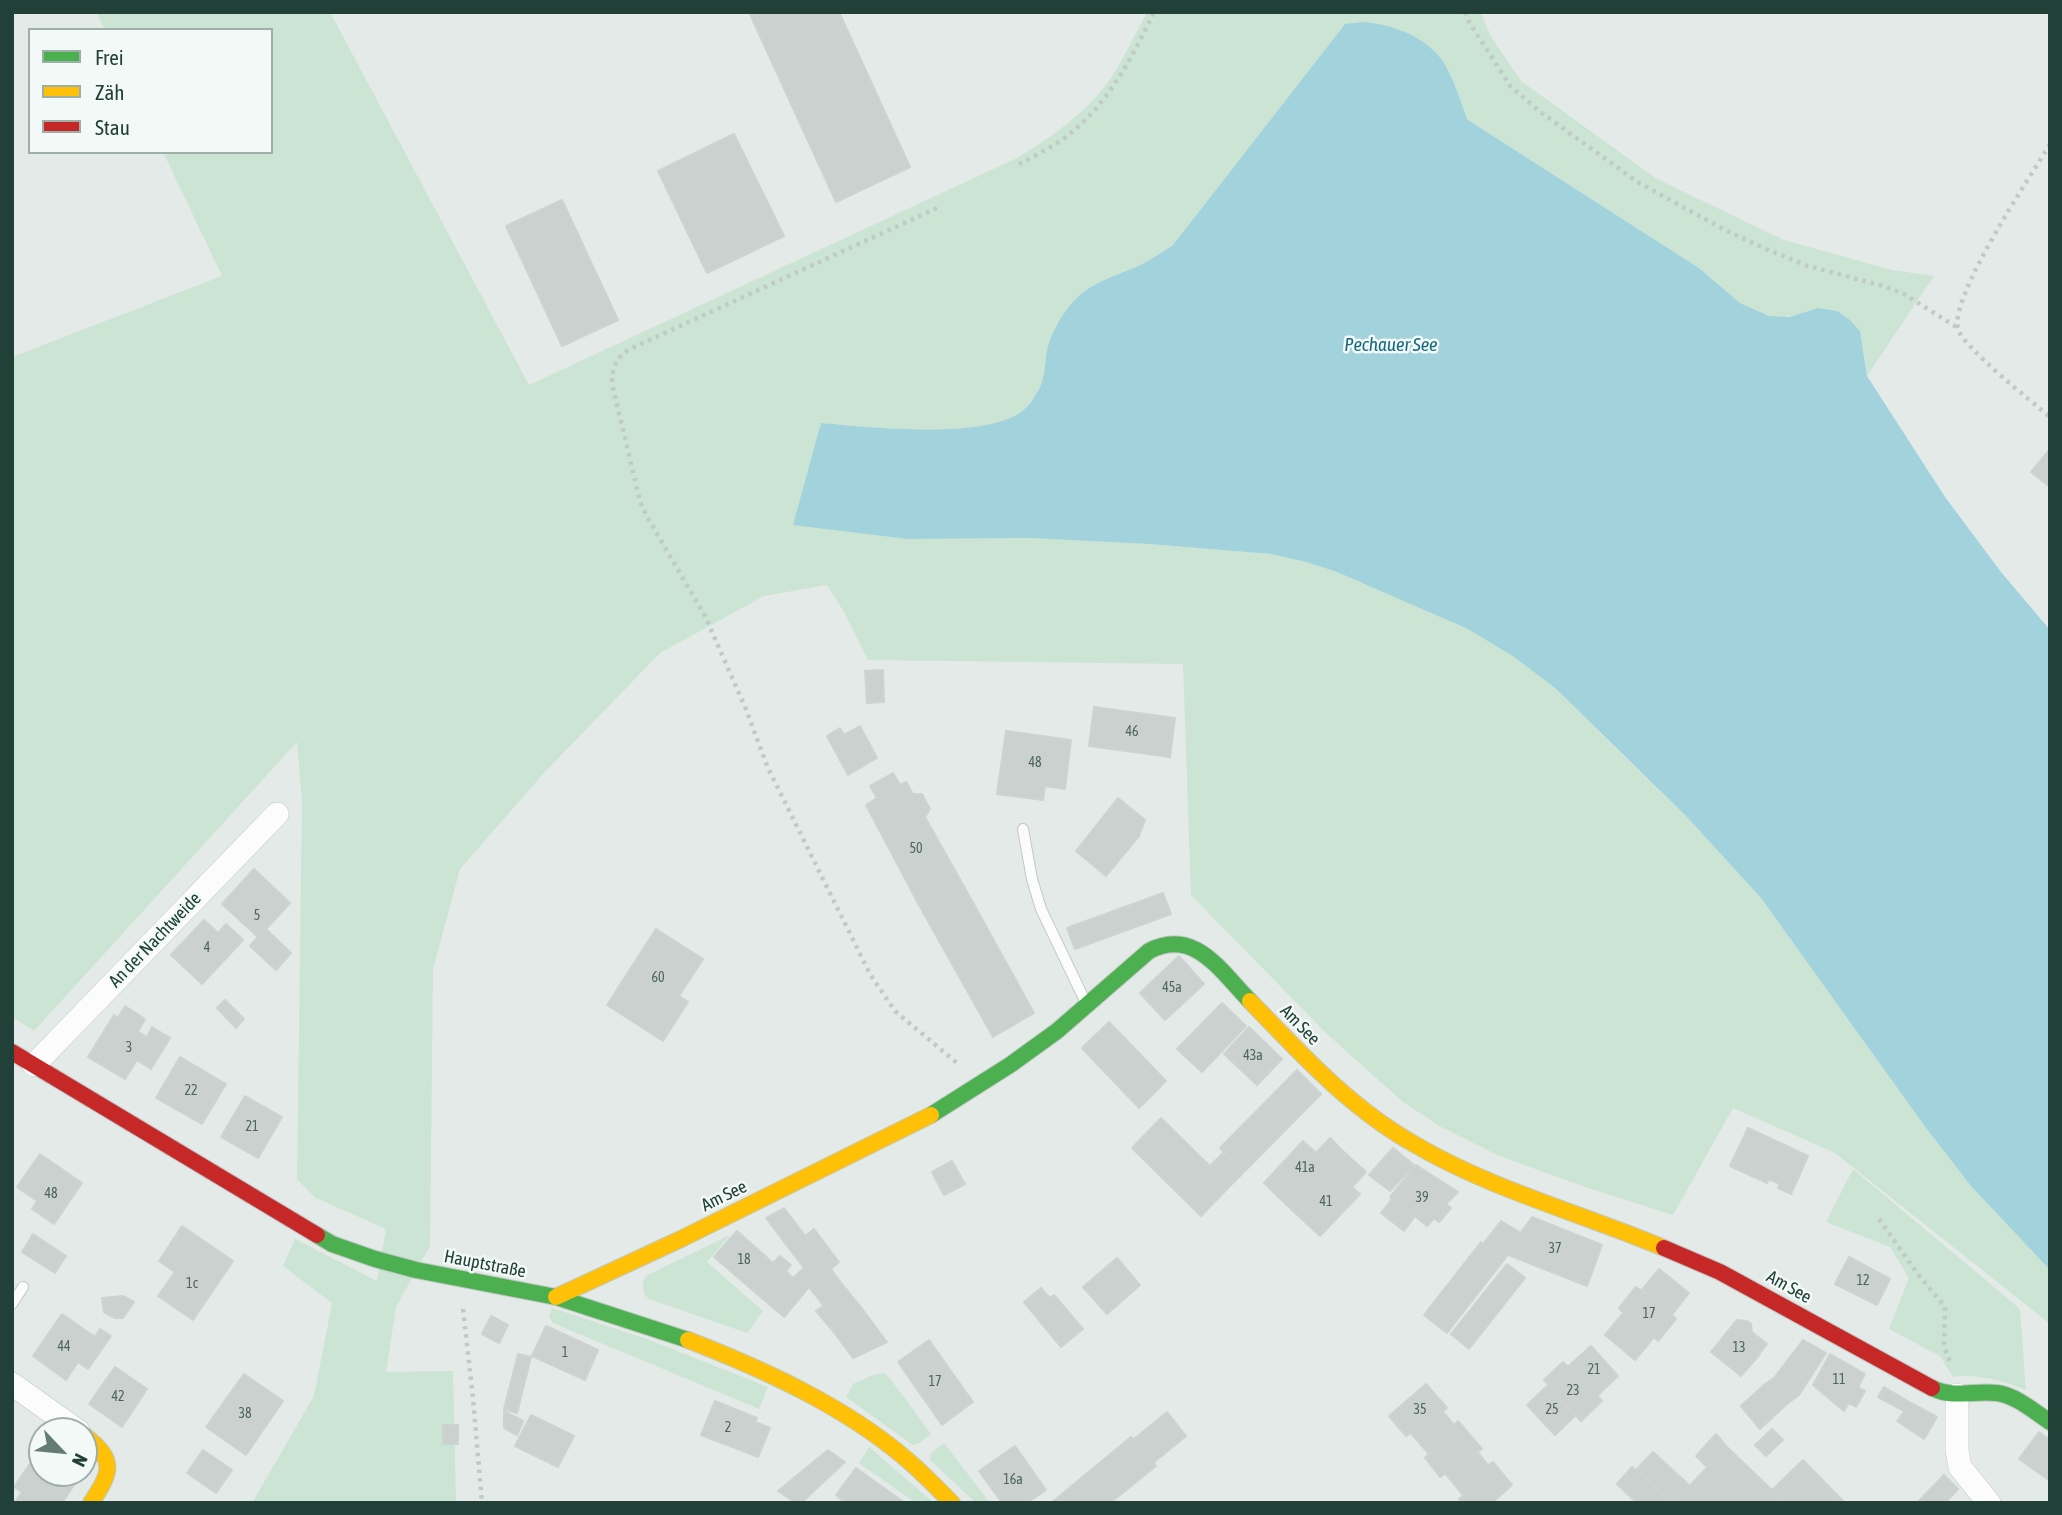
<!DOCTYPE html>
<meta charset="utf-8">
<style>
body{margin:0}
#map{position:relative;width:2062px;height:1515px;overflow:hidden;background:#e4eae7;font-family:"Asap Condensed",sans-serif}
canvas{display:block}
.frame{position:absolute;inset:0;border:14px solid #204038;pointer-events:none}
.legend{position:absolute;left:28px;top:28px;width:245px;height:126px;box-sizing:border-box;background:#f2f9f6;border:2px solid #9eafaa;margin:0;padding:9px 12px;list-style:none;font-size:21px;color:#204038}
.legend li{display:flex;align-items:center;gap:14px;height:35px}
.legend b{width:35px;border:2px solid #9eafaa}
.north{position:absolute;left:28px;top:1417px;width:70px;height:70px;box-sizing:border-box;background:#f2f9f6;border:2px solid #9eafaa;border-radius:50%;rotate:116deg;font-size:19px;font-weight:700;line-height:28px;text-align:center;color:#204038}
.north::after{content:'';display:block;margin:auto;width:24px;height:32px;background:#657c75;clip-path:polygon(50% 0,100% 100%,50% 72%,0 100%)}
</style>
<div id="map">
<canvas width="2062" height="1515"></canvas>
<div class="frame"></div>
<ul class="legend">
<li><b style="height:9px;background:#4caf50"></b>Frei</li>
<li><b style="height:9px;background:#ffc107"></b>Zäh</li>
<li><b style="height:9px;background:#c62828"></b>Stau</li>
</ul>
<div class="north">N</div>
</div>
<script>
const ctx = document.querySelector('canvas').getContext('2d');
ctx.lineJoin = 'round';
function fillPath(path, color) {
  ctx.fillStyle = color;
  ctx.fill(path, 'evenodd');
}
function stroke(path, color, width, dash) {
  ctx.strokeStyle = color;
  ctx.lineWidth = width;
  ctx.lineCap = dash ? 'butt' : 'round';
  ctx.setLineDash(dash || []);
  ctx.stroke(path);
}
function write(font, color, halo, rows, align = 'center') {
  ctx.font = font + ' "Asap Condensed",sans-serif';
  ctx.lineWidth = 5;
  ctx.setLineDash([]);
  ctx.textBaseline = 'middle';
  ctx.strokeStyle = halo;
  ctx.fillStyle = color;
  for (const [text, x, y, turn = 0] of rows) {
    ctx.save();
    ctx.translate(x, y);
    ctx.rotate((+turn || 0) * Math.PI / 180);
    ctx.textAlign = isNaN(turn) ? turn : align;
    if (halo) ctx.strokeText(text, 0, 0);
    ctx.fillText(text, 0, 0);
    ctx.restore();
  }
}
const green = new Path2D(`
 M96,12h234l199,373 488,-227c38,-23 75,-49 99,-88 11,-19 21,-39 31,-58h333l12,26 29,43 136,98 127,61 108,30 42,6 -67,100 -5,-32 -6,-18 -12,-11 -34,-5 -14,5 -15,2 -12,-1 -29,-13 -41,-35 -231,-148 -14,-36 -15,-28 -94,-32 -172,221c-12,8 -24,16 -37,22 -23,10 -47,16 -64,36 -12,13 -21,30 -25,47 -2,12 -2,26 -7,37 -4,8 -11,20 -19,25 -39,28 -152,15 -200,11l87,116 122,-1 119,6 122,10 35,8 31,10 69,29 62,28 46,28 41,31 45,45 86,83 75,82 165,230 45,58 79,84v54l-215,-171 -102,-45 -60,107 -88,-28 -88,-32 -56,-28 -38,-25 -77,-69 -135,-138 -8,-231 -315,-4 -24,-48 -17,-27 -63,11 -104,57 -117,121 -83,95 -27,100 -3,277 -34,61 -10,65 67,-1 3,132h-204l62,-107 18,-93 -49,-37 12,-27 82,42 9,-52 -70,-31 -19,-19 5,-377 -5,-60 -263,289 -22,-14v-660l210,-81 -59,-124h108v-122h-166z
 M1853,1169l167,140 6,81c-23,-9 -49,-17 -73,-13l-13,-21 -51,-27 20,-51 -19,-31 -64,-25z
 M730,1235l-23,27 56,49 -16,22 -98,-34c-7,-6 -8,-14 -3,-23z
 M552,1308l95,31 121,48 -9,22 -206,-86 -4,-7z
 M883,1373l6,4 42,57 -10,8 -8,3 -67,-48 7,-13 20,-9z
 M944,1443l46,60h-14l-46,-43 1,-7z
 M869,1447l65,56h-18l-57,-40z`);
const water = new Path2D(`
 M1365,22c27,3 54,12 73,33 14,16 22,46 30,65l231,148 41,35 29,13 20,1 29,-9 19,3 13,9 10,11 7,45 78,121 56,75 49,58v640l-79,-84 -45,-58 -165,-230 -75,-82 -131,-128 -41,-31 -46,-28 -131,-57 -31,-10 -35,-8 -122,-10 -119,-6 -122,1 -115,-14 28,-102c48,4 160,17 200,-11 8,-5 15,-17 19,-25 5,-11 5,-25 7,-37 4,-17 13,-33 25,-47 17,-20 41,-26 64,-36 13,-6 25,-14 37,-22l172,-221z`);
const building = new Path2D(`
 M749,12h90l71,155 -74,35z
 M734,134l50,102 -77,37 -49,-102z
 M562,200l56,120 -56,26 -56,-120z
 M2050,449v38l-19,-15z
 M883,670l1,32 -17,1 -2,-32z
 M1094,707l81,11 -5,39 -81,-11z
 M860,726l17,32 -29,17 -21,-39 13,-8 4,7z
 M1006,731l65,9 -6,49 -20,-3 -2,14 -46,-6z
 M893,773l7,12 6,-3 7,12h9l8,15 -5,8 36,64 -42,24 -53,-100 11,-7 -7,-12z
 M1118,798l27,22 -6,16 -33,40 -30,-25z
 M254,869l36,34 -24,26 25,24 -15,17 -26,-24 8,-9 -36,-33z
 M961,881l73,132 -41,24 -74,-132z
 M1163,893l8,21 -96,35 -8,-21z
 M204,920l14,13 8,-9 17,16 -41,44 -31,-29z
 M656,929l47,30 -24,37 9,6 -25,39 -56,-36z
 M1179,956l25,28 -39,36 -25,-27z
 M225,1000l19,19 -8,9 -19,-20z
 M1222,1003l24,23 -44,46 -25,-23z
 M125,1006l20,13 -7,13 9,5 5,-10 18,11 -19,31 -14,-9 -12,19 -37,-22 26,-42 4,3z
 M1109,1022l57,59 -27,27 -57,-60z
 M1249,1027l33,32 -25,26 -33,-31z
 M180,1057l46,27 -24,40 -46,-26z
 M1297,1070l24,24 -77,78 -24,-24z
 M245,1096l37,21 -24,41 -37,-21z
 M1161,1118l69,68 -29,30 -69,-68z
 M1748,1128l60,28 -17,38 -13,-6 2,-4 -11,-5 -2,4 -37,-17z
 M1330,1138l16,16 -54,56 -28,-27 39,-42 13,12z
 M1393,1148l21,17 -24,26 -21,-16z
 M1224,1152l20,20 -14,14 -20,-20z
 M40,1154l42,29 -28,41 -22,-15 5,-8 -20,-14z
 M1346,1154l20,18 -14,15 8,7 -40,42 -28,-26z
 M952,1161l13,23 -21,11 -12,-23z
 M1416,1165l42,27 -12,12 5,4 -12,14 -5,-4 -7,8 -12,-10 -11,15 -23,-18 11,-14 -2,-2z
 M784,1208l62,81 -23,16 -14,-18 -25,30 -70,-60 23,-26 36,32 7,-7 11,9 -5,6 7,7 11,-10 -38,-50z
 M1532,1217l70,28 -15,41 -81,-32z
 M1501,1221l20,12 -15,21h2l-4,6 -21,-16z
 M182,1226l51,35 -40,59 -35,-24 17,-24 -16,-11z
 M814,1229l25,33 -8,7 -26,-33z
 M33,1234l33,22 -11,17 -33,-21z
 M1481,1242l23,18 -57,73 -23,-18z
 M1849,1257l41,22 -13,26 -42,-21z
 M1117,1258l23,27 -33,29 -24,-27z
 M1507,1264l18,14 -56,71 -18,-15z
 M1659,1269l30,24 -14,18 -34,-20z
 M1636,1287l39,24 -3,4 4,4 -18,22 -4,-4 -4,5 -31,-34z
 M1041,1288l9,10 -17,15 -9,-11z
 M846,1289l17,21 -30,21 -17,-20z
 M1054,1295l29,34 -22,18 -28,-34z
 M123,1296l11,6 -11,16h-8l-11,-6 -2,-14z
 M863,1310l24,32 -34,16 -20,-27z
 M1624,1312l26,30 -15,18 -30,-25z
 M62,1314l33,23 -29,43 -33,-24z
 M491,1316l17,9 -9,18 -17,-9z
 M1737,1320l10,1 4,3 1,8 15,12 -8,10h1l-19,22 -30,-24z
 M546,1326l52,24 -13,30 -53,-24z
 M100,1329l11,7 -23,33 -10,-7z
 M929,1340l44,62 -31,23 -44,-63z
 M1803,1340l23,13 -27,42 -12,9 -22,-20 9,-6z
 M1591,1346l27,30 -21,20 -26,-32z
 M518,1354l13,3 -14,56 -13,-4z
 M1830,1354l35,20 -7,13 7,4 -9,16 -7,-4 -5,8 -31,-26z
 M1563,1362l5,5 3,-3 31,37 -21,20 -34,-35 2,-1 -5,-5z
 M115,1367l32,22 -25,38 -33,-23z
 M244,1374l39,27 -37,54 -40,-28z
 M1426,1384l21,24 -41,28 -17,-20z
 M1765,1384l22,20 -27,25 -19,-23z
 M1547,1386l29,29 -21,20 -28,-30z
 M1884,1387l27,16 -7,8 -26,-14z
 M715,1401l42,17 -14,33 -42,-16z
 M1911,1403l26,14 -13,22 -27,-18z
 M504,1411l19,10 -6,14 -13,-7z
 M1167,1412l19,24 -33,27 -19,-24z
 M1443,1412l11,13 -24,30 -20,-23z
 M531,1415l43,21 -16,31 -43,-21z
 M1458,1421l24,28 -42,28 -15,-19z
 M755,1422l15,6 -12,29 -15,-6z
 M443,1425h15v19h-15z
 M1772,1429l11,11 -17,16 -11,-11z
 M2039,1432l11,8v41l-31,-22z
 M1716,1434l11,13 -20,20 -11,-11z
 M1131,1437l25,29 -46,37h-59z
 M42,1446v27h40l-20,30h-48l8,-11 -8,-5z
 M1015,1446l31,44 -19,13h-25l-23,-32z
 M1727,1447l45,43 13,13h-112z
 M203,1450l29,20 -16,23 -29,-20z
 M828,1450l17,12 -44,41h-5l-18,-12z
 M1653,1452l36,33 -16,18 -36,-34z
 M1478,1453l10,12 5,-3 4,5 -34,28 -18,-22z
 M1803,1460l42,43h-60l-13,-13z
 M1497,1467l15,18 -20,18h-29l-4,-4z
 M1632,1467l38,36h-33l-20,-19z
 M856,1468l49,35h-60l-9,-8z
 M1944,1475l14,14 -13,14h-28z`);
const path = new Path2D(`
 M1465,12l4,10 42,65 28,24 100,72 86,47 41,19 42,17 75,20 21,8 54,34
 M2050,144c-19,32 -101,153 -92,185 5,18 74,73 92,88
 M1019,164c14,-7 29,-15 43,-24 44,-32 69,-80 92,-128
 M937,208l-307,141c-14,8 -18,19 -18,35l28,117 6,14 59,101 40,91 23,61 102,206 25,37 62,52
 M1879,1219l38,54 28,34 -1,39 6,16
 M463,1309l10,89 9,105`);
const lane = new Path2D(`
 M1023,829l9,50 9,30 45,94
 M12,1304l11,-17`);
const street = new Path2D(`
 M34,1065l243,-251
 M12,1384l66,47
 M1957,1395v55l3,17 29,36`);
const fast = new Path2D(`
 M931,1115l79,-50 47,-34 92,-80c46,-24 72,21 101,50
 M317,1235l15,9 43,15 41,11 140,27 132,43
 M1932,1388c23,11 42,2 65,5 18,2 38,19 53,29`);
const slow = new Path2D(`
 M1250,1001c50,52 100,107 164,143 78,46 167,69 250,104
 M556,1297l125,-58 250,-124
 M688,1340c75,29 156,66 217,118 17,14 32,30 47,45
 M84,1435c32,25 28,36 7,68`);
const jam = new Path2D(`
 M12,1052l305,183
 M1664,1248l56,24 212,116`);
const numberNames = [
 ["46",1132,732],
 ["48",1035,763],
 ["50",916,849],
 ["5",257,916],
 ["4",207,948],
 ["60",658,978],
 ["45a",1172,988],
 ["3",129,1048],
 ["43a",1253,1056],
 ["22",191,1091],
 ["21",252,1127],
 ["41a",1305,1168],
 ["48",51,1194],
 ["39",1422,1198],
 ["41",1326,1202],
 ["37",1555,1249],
 ["18",744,1260],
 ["12",1863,1281],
 ["1c",192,1284],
 ["17",1649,1314],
 ["44",64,1347],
 ["13",1739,1348],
 ["1",565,1353],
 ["21",1594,1370],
 ["11",1839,1380],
 ["17",935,1382],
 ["23",1573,1391],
 ["42",118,1397],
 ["35",1420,1410],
 ["25",1552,1410],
 ["38",245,1414],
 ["2",728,1428],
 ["16a",1013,1480]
];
const streetNames = [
 ["An der Nachtweide",155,940,-46],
 ["Am See",1300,1025,46],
 ["Am See",724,1196,-26],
 ["Hauptstraße",485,1264,11],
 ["Am See",1789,1287,29]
];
const waterNames = [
 ["Pechauer See",1391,345]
];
fillPath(green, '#cce4d4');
fillPath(water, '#a2d2dc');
fillPath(building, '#cbd1cf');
stroke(building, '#cdd3d0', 2);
stroke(lane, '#c1c7c5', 12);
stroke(street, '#c1c7c5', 24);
stroke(fast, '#c0c8c5', 18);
stroke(slow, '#c0c8c5', 18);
stroke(jam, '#c0c8c5', 18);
stroke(path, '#c1cac8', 4.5, [3.5, 5]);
stroke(lane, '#fbfcfb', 10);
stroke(street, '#fbfcfb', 23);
stroke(fast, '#4caf50', 16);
stroke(slow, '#ffc107', 16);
stroke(jam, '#c62828', 16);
write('14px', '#4c655e', null, numberNames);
write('18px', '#204038', '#f2f9f6', streetNames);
write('italic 19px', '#156a81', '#f2f9f6', waterNames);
</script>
